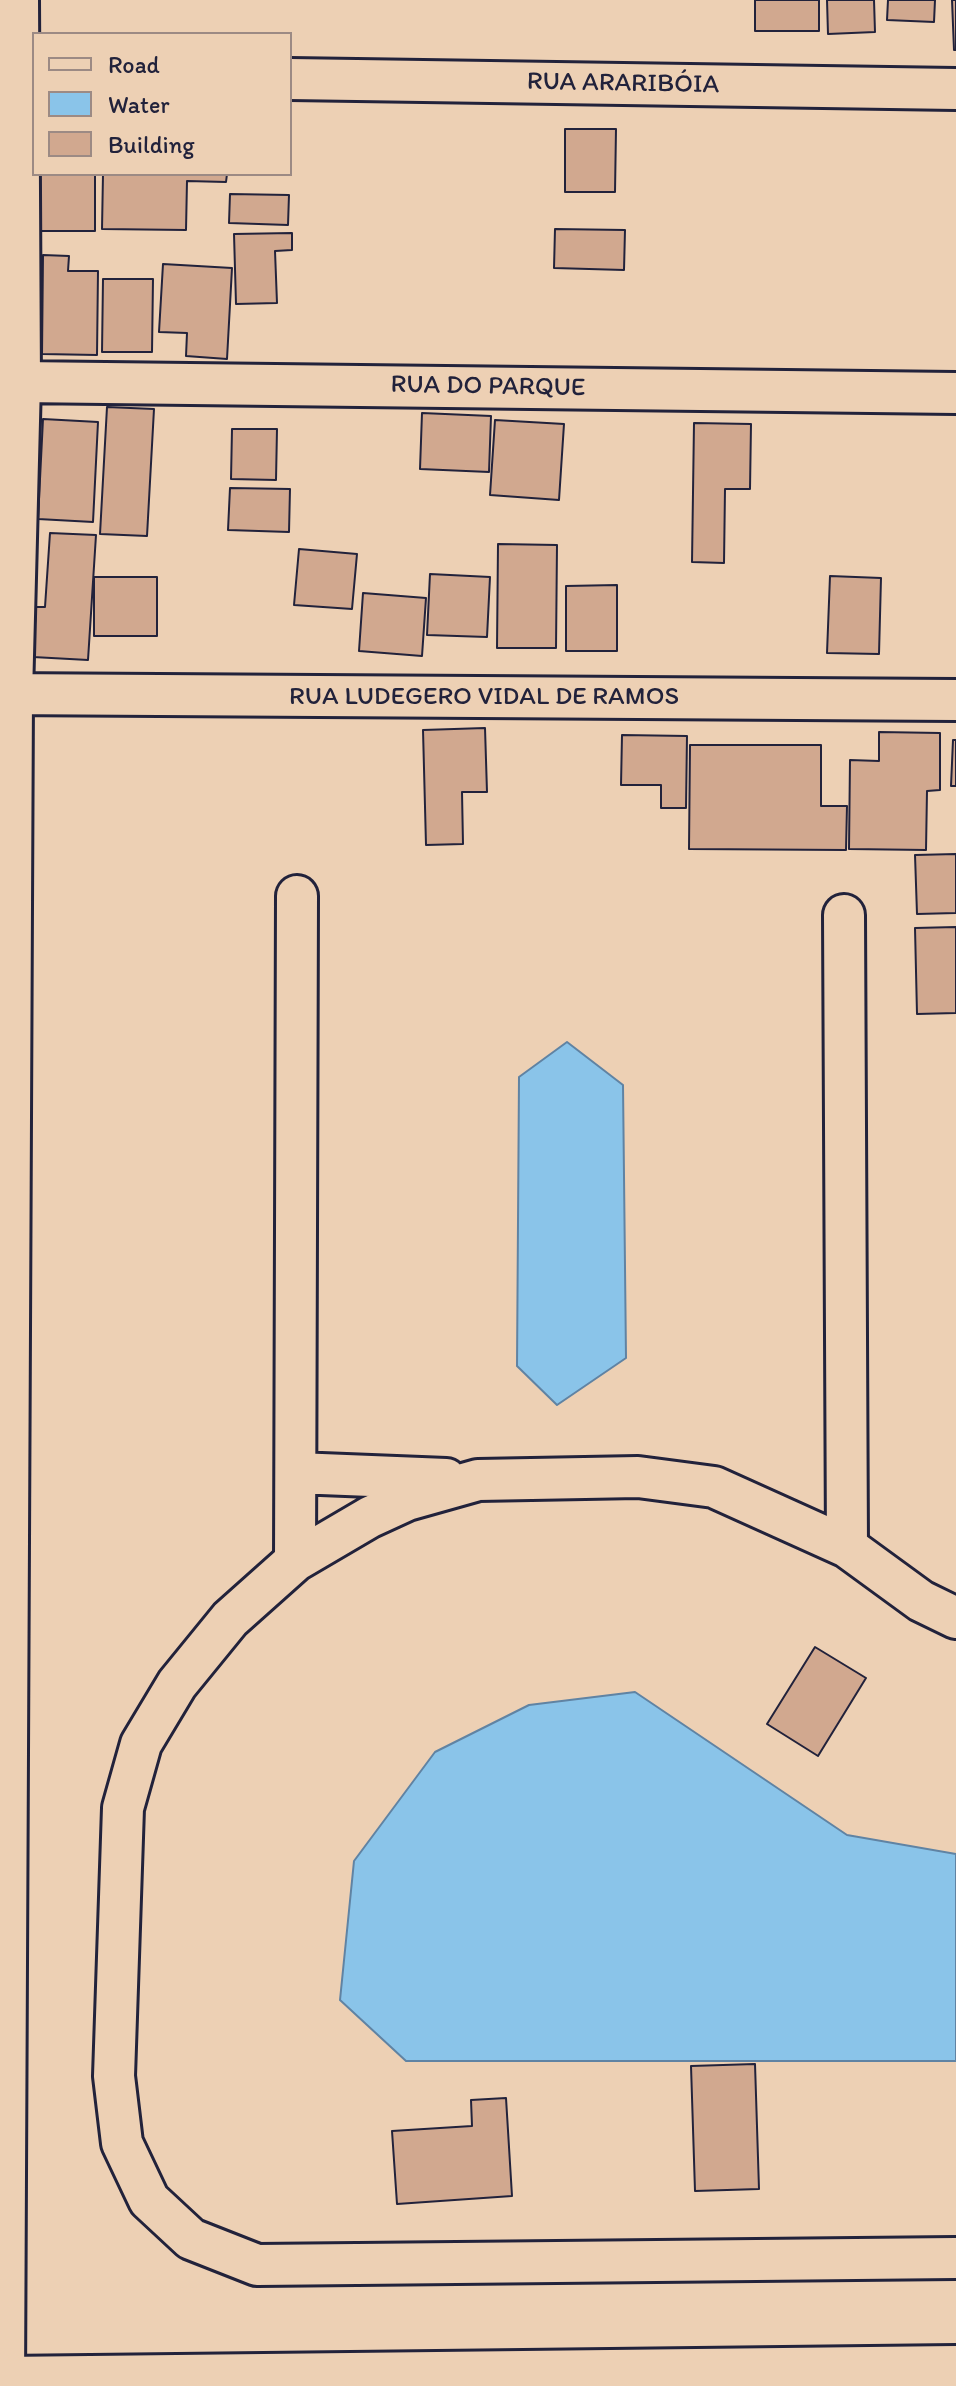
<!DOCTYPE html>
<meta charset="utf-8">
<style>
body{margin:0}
#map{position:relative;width:956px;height:2386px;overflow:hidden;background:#edd0b4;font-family:Itim,sans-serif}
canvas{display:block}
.legend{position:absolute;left:32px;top:32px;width:260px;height:144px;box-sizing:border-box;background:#edd0b4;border:2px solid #9c8a84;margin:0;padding:10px 14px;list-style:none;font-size:24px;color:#22223b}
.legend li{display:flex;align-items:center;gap:16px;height:40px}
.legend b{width:40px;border:2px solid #9c8a84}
</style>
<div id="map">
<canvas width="956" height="2386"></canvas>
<ul class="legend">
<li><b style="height:10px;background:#edd0b4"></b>Road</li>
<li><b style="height:22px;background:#8ac4e9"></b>Water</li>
<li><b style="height:22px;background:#d1a88f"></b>Building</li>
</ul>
</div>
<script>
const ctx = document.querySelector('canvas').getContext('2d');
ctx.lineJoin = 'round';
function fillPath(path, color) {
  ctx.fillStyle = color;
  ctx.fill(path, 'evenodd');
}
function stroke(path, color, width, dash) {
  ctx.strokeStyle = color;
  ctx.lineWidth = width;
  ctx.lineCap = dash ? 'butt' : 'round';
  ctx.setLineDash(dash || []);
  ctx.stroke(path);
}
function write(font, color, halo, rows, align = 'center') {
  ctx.font = font + ' Itim,sans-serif';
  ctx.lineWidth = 6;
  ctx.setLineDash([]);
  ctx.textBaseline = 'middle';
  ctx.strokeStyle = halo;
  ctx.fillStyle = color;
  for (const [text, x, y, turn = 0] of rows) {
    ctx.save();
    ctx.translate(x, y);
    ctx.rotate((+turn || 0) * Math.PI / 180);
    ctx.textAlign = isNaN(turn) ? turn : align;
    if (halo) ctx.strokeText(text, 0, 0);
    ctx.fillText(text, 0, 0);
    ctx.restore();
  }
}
const water = new Path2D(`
 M567,1042l56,43 3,273 -69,47 -40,-39 2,-289z
 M635,1692l212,143 109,19v207h-550l-66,-61 14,-139 81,-109 94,-47z`);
const building = new Path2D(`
 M755,0h64v31h-64z
 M827,0h47l1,32 -47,2z
 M888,0h47l-1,22 -47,-2z
 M952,0h4v50h-2z
 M565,129h51l-1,63h-50z
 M34,174h61v57h-63z
 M103,174h124l-1,8 -39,-1 -1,49 -84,-1z
 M230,194l59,1 -1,30 -59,-2z
 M555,229l70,1 -1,40 -70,-2z
 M292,233v17l-17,1 2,52 -41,1 -2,-70z
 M43,255l26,1 -1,15h30l-1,84 -55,-1z
 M163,264l69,4 -5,91 -41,-3 1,-23 -28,-1z
 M103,279h50l-1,73h-50z
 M107,407l47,2 -7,127 -47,-2z
 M422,413l69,3 -2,56 -69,-3z
 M43,419l55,3 -5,100 -55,-3z
 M495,420l69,4 -5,76 -69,-5z
 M694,423l57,1 -1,65h-25l-1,74 -32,-1z
 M232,429h45l-1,51 -45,-1z
 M230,488l60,1 -1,43 -61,-2z
 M50,533l46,2 -8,125 -55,-3 3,-50h9z
 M498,544l59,1 -1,103h-59z
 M299,549l58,5 -5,55 -58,-4z
 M430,574l60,3 -3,60 -60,-2z
 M830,576l51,2 -2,76 -52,-1z
 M94,577h63v59h-63z
 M617,585v66h-51v-65z
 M363,593l63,5 -4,58 -63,-5z
 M485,728l2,64h-25l1,52 -37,1 -3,-115z
 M879,732l61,1v57l-13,1 -1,59 -77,-1 1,-89 29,1z
 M622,735l65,1 -1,72h-25v-23h-40z
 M953,740h3v46h-5z
 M690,745h131v61h26l-1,44 -157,-1z
 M956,854v59l-39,1 -2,-59z
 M956,927v86l-39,1 -2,-86z
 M815,1647l51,31 -48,78 -51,-32z
 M755,2064l4,125 -64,2 -4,-125z
 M506,2098l6,98 -115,8 -5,-73 80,-5 -1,-26z`);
const minor = new Path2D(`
 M290,79l666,10
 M20,382l936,11
 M0,694l956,6
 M844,915l3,632
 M296,1473l150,6
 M295,1561l2,-665
 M956,1618l-35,-17 -74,-54 -133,-60 -76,-10 -160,3 -71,20 -37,17 -75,44 -65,58 -53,65 -36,60 -18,64 -9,268 8,67 27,57 42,39 66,26 699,-7
 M4,2377l952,-11
 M4,2386l8,-1691 8,-313 -2,-382`);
const streetNames = [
 ["RUA ARARIBÓIA",623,84,1],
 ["RUA DO PARQUE",488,387,1],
 ["RUA LUDEGERO VIDAL DE RAMOS",484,697]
];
fillPath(water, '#8ac4e9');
stroke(water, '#6083a3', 2);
fillPath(building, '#d1a88f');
stroke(building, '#22223b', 2);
stroke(minor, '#22223b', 46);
stroke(minor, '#edd0b4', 40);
write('26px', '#22223b', '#edd0b4', streetNames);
</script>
